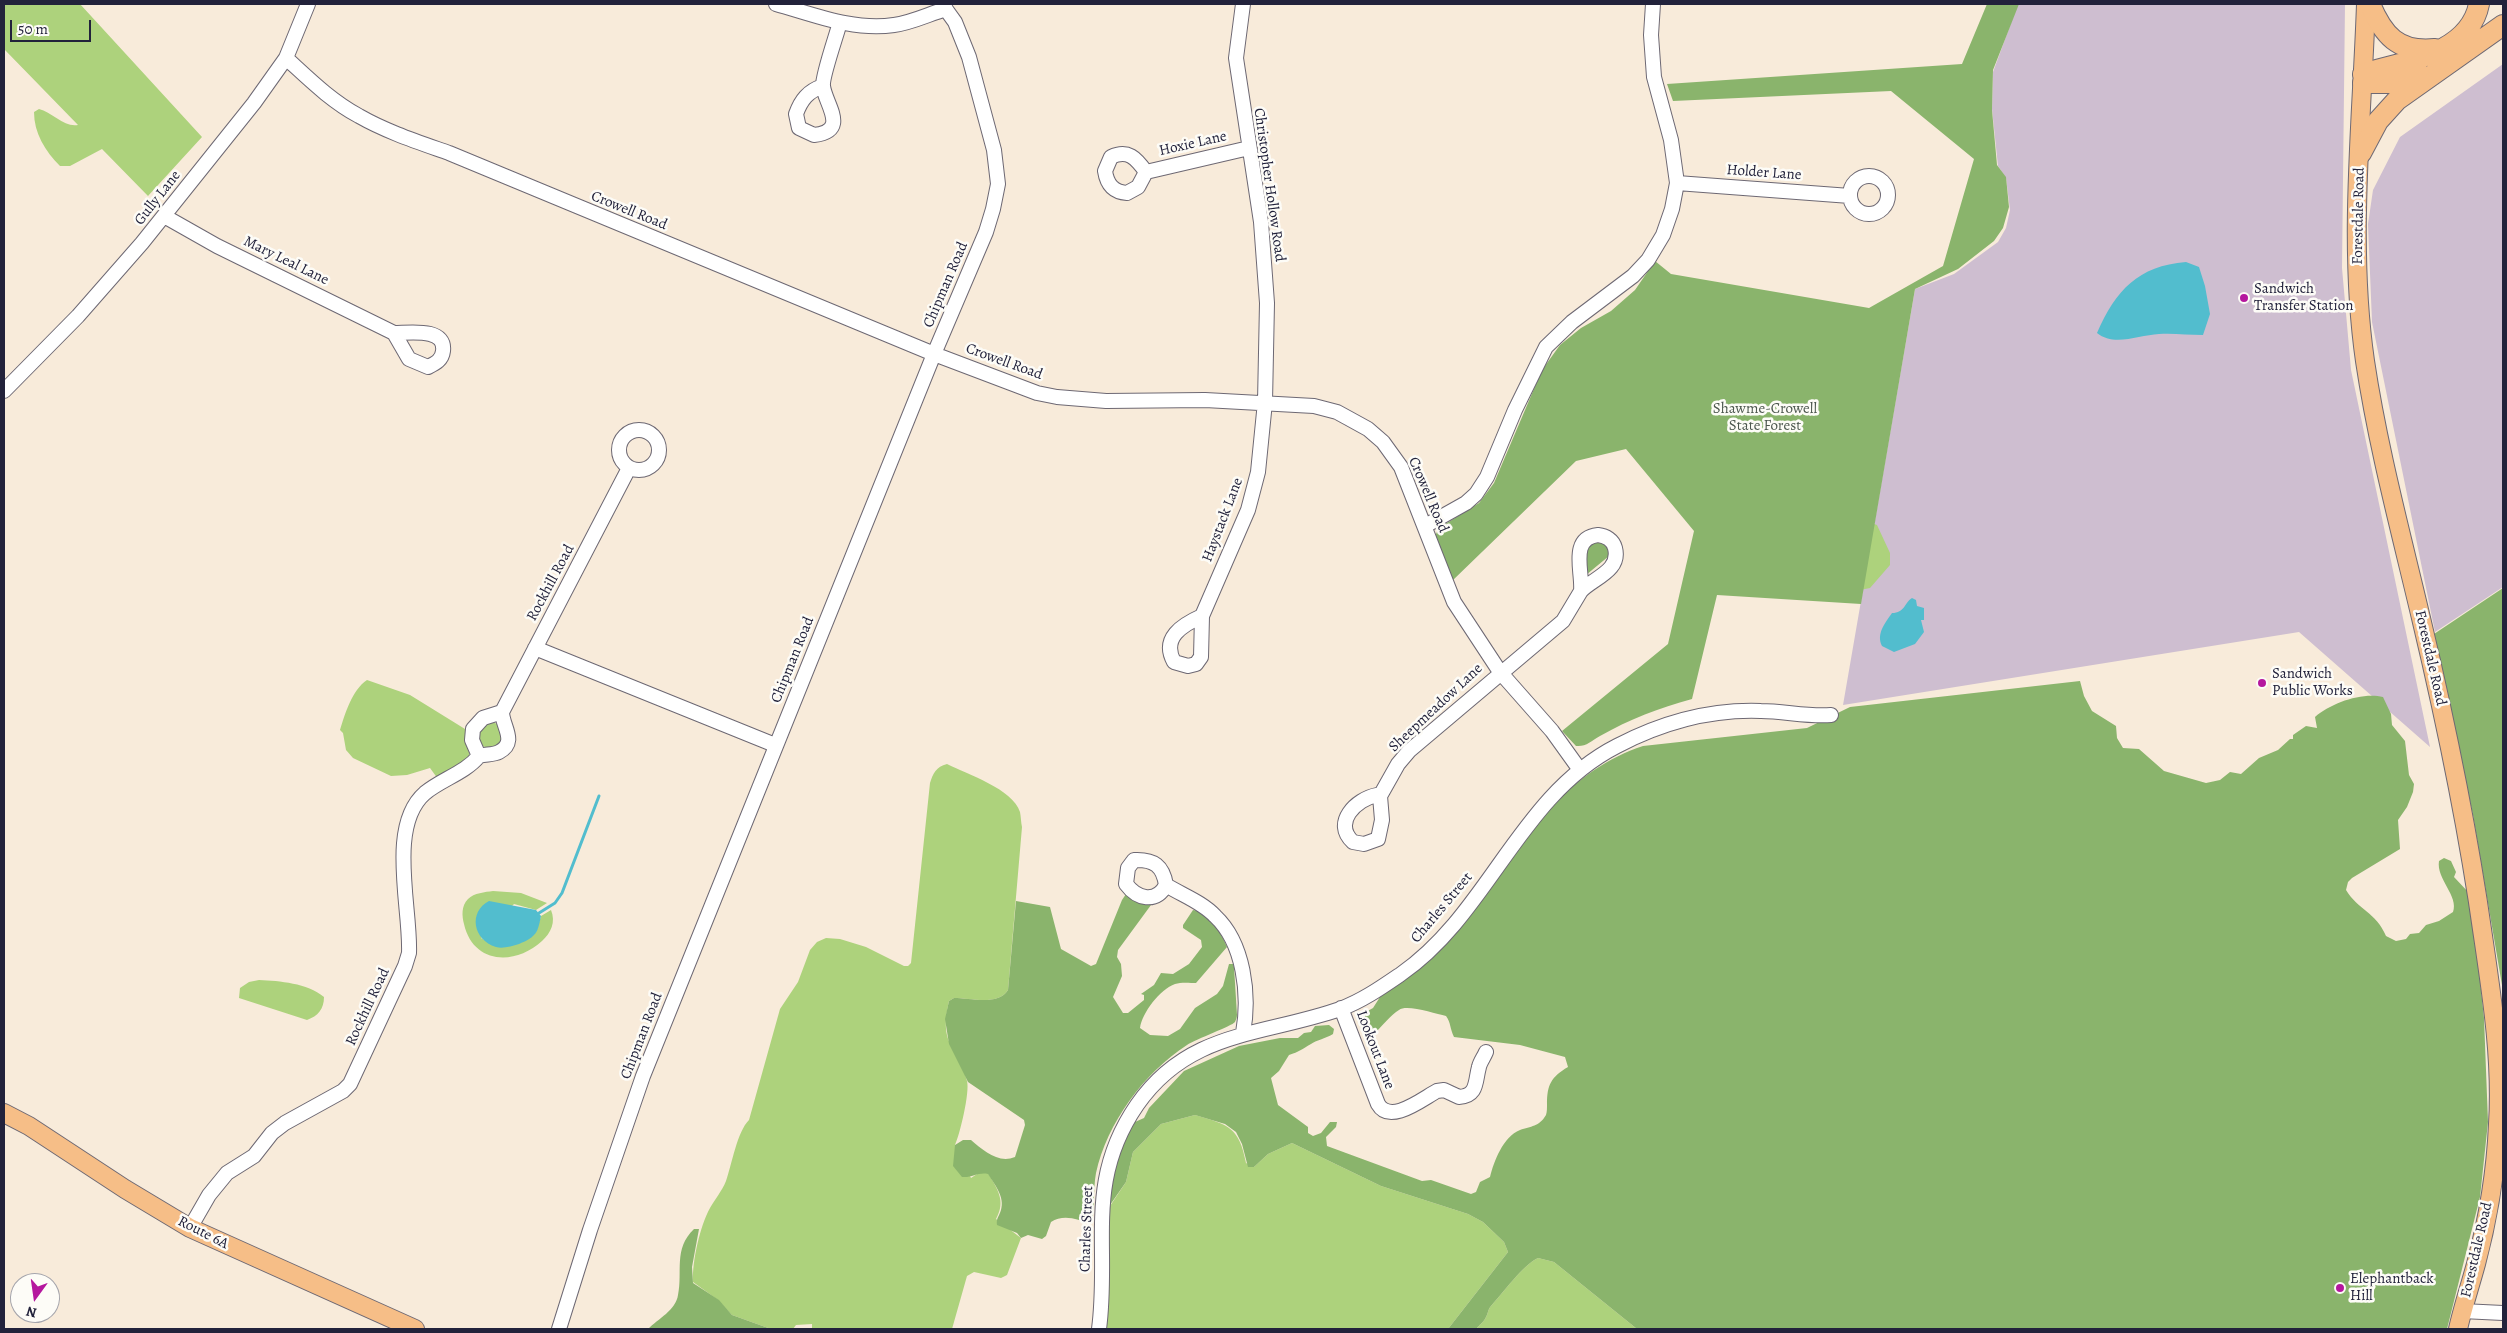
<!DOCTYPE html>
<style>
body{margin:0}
#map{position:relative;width:2507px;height:1333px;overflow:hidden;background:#f8ebda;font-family:Alegreya,serif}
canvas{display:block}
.frame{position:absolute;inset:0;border:5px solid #22223b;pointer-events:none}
.north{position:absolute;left:10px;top:1273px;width:50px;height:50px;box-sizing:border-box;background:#fdfcf7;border:1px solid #a5a5ac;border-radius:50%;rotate:194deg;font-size:14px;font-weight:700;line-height:20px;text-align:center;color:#22223b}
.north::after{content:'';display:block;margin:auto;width:18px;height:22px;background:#b5179e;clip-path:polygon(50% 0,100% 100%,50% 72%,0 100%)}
.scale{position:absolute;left:10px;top:20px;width:81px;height:22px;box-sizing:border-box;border:2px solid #22223b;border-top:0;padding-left:6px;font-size:15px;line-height:18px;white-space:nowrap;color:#22223b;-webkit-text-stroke:4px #fdfcf7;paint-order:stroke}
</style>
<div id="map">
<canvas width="2507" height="1333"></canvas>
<div class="frame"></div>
<div class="north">N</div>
<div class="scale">50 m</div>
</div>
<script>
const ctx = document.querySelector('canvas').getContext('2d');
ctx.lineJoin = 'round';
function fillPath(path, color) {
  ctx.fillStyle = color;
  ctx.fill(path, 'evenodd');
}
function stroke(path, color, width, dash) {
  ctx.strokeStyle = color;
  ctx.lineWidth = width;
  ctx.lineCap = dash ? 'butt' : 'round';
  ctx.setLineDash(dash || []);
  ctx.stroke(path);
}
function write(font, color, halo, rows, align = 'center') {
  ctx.font = font + ' Alegreya,serif';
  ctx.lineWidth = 5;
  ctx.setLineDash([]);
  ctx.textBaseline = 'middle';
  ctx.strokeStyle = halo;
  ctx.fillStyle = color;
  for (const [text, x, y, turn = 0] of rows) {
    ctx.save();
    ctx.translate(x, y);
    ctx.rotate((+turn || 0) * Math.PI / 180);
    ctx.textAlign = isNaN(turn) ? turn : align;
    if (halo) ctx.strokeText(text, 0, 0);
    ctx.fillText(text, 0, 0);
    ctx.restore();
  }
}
const industrial = new Path2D(`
 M2018,4h327l-3,264 9,102 79,377 -131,-115 -456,73 72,-416 39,-15 44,-32 8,-14 4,-18 -4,-32 -8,-12 -6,-57 1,-37z
 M2503,64v523l-68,45 -63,-310 -4,-98 5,-34 27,-53z`);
const green = new Path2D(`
 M4,4h76l122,133 -54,59 -46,-47 -32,17h-10c-15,-15 -26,-33 -26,-54l5,-3c13,3 26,19 39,16l-74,-76z
 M1866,521l11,4 13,28v12l-20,23 -10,2z
 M367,680l43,15 55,34 5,30 -32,20 -8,-11 -23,7 -16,1 -38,-18 -7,-8 -3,-17 -3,-3c5,-16 12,-40 27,-50z
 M477 735a13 13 0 1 1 26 0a13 13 0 1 1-26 0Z
 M947,764c20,10 66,25 73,48 1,5 1,11 2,15l-14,163c-10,16 -37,8 -54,8l-5,3c-11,48 10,43 18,80 3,11 -7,53 -12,64l16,33 9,-6 8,1c10,17 18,28 8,46l25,19 -14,37 -6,3 -27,-6 -7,4 -15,53h-140v-5l-16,1 -3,4h-22l-39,-14 -14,-15 -25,-18c-1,-20 7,-56 17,-74 5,-9 12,-17 16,-27 6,-17 11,-49 23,-61l31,-111 18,-27 12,-32 7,-8 9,-4 14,1 26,8 38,19h4l3,-3 19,-180c3,-10 6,-16 17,-19z
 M493,891l28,2 26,10 -11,7 -22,-6 -33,34c26,16 31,7 55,-6l5,-16 10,-6c5,12 0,23 -9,31 -27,25 -69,23 -78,-17 -2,-8 -3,-18 4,-25 6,-6 17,-7 25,-8z
 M259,980c21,1 48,3 65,17 0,12 -6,19 -17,23l-68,-22 1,-10 9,-6z
 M1195,1115c34,10 44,12 51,48l8,4 14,-13 24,-11 89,43 87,28 15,8 21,20 4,10 -60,77h-344l4,-22v-92l2,-9 16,-24 7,-30 28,-28z
 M1538,1258l16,4 83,67h-161c3,-4 8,-7 10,-12 2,-3 2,-8 5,-11 11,-12 32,-41 47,-48z`);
const forest = new Path2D(`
 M1987,4h32l-26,66 -1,40 5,55 9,12 3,30 -6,21 -9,13 -36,28 -43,20 -54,315 -144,-9 -25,104c-33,9 -62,20 -92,37 -9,5 -14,11 -24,10l-14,-15 106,-87 26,-113 -68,-82 -50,12 -124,120 -17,-45 4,-8 40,-25 15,-20 48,-113 18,-25 21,-17 30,-17 24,-21 20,-29 16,13 198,34 74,-42 31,-107 -83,-68 -218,10 -6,-17 295,-20z
 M1593,540l16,3v13l-23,19 -2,-19z
 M2503,588v403l-30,-176 -39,-181z
 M2080,681l4,15 8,15 24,15 1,12 6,10 16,1 25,22 42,12 14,-3 10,-8 11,2 18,-16 19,-8 12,-11h3v-4l13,-9 11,2 -2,-11c16,-14 47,-25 68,-20l8,17 1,11 13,16 4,34 5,9 -1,8 -6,15 -9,13 2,29 -48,29 -4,4 -2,8c12,20 30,22 40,46l10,5 10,-2 4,-5 9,-1 7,-8 13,-4 14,-9c6,-16 -17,-33 -14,-51l5,-3 7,3 5,11 -2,5 16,17 4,29 10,95 4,104 -8,75 -33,132h-810l-83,-67 -16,-4c-15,7 -36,36 -47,48 -3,3 -3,8 -5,11 -2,5 -7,8 -10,12h-28l60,-77 -4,-10 -21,-20 -15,-8 -87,-28 -89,-43 -24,11 -14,13h-6l-6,-23 -6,-12 -11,-8 -30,-9 -34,9 -28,28 -7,30 -16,23 -2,10c-5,-33 11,-66 27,-93l9,-4 5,-10 35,-37 55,-25 41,-8h18l6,-5 7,-1 4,-6 14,-1 5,4 -1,5c-8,5 -17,6 -22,10 -9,5 -12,8 -22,11l-10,16 -8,7 7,27 30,22v6l5,3 8,-3 9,-11h7l-1,5 -10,10 1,9 95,35 9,-1 40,14 5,-2 4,-10 10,-5c4,-16 13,-40 30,-47 11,-4 19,-3 26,-15 1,-3 1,-7 1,-11 0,-19 4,-27 21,-37l-3,-10 -45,-12 -66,-8c-4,-8 -3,-14 -8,-21 -11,-2 -39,-12 -47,-6 -8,5 -16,15 -23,22l-5,-1 -3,-9 -4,-2 2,-8 7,-4 7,-11 38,-28 41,-42 94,-123c27,-26 54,-46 90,-58l164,-18 43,-21z
 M1126,894l24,6 1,5 -33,45 -1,7 4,7 1,12 -9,21 10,16h5l16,-13v-5l-3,-1 13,-9 7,-12 12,1 16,-10 13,-17 -1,-7 -18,-12v-3l10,-15c15,1 29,24 34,37l-31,36c-6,0 -15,-1 -21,1 -15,5 -33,29 -35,44l10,7 18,1 12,-7 15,-21 22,-14 6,-8 6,-22h4l1,3 3,48c0,2 -1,5 -2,7 -3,4 -39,17 -48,23 -43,28 -80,78 -91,128 -3,17 -1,33 -4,49l-2,2c-12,-5 -27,-10 -39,-2l-5,14 -4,3 -14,-4 -7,3 -4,-5 -20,-8c-1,-7 2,-8 4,-15 4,-13 -6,-25 -13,-36 -10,-2 -16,4 -26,3l-9,-11 2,-21 8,-5h8c12,10 27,24 44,17l10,-32 -1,-5 -56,-38 -19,-38 -4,-25 4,-18 5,-3c17,0 44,8 54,-8l8,-89 34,6 11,42 30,17 5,-2 26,-64z
 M694,1229h5l-7,38 1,16 26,17 13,15 39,14h-123c10,-10 28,-19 30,-34 5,-23 -5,-46 16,-66z`);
const water = new Path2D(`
 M2186,262l13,5 6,19 5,28 -7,21c-15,0 -30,-2 -44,-1 -20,1 -45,13 -62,-1 19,-43 41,-67 89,-71z
 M1912,598l4,2 1,6 7,2v12h-3l3,12 -9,12 -21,8 -12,-6c-6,-12 3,-23 10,-33 13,0 12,-10 20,-15z
 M489,901l47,9 5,6c-1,5 -2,10 -4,15 -4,7 -11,10 -18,13 -7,2 -16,5 -23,3 -23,-7 -28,-35 -7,-46z`);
const stream = new Path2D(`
 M539,913l16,-10 7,-10 37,-97`);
const minor = new Path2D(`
 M776,4c39,11 78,27 118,21 17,-2 35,-11 52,-16
 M286,58c23,21 45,43 73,58 28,16 59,26 90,37l485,201 103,39 20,4 49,4 99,-1 109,6 23,6 11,6 20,11 15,13 18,25 53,135 46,70 52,59 28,39
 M823,86c-15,5 -22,14 -27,28l3,14 15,7c36,-4 11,-31 9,-49 -1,-10 14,-52 17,-64
 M1146,172c-10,-14 -18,-23 -35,-15l-6,14c2,13 8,21 22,22l11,-6 8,-15 103,-24
 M1850 195a19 19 0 1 1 38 0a19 19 0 1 1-38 0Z
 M1677,183l173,13
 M164,216l53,30 177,87
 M394,333c15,0 52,-6 49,18 -1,9 -7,12 -15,16l-19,-8z
 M4,391l74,-75 64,-73 112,-140 32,-45 22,-54
 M619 450a20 20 0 1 1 40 0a20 20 0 1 1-40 0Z
 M1425,526l41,-23 10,-9 11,-17 28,-67 31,-63 26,-25 61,-46 15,-16 15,-25 9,-26 5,-26 -6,-43 -17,-63 -3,-42 2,-31
 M1598,535c8,1 15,5 17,13 6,23 -22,30 -34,43 2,-19 -12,-53 17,-56z
 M1202,616c-20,9 -41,22 -28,46l14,4 8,-2 5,-7 1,-41 46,-106 10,-38 7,-70 2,-99 -6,-81 -25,-164 7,-54
 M535,648l240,97
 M502,712l127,-244
 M502,712c0,14 16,30 -3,40 -6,3 -13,2 -20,4l-7,-16 1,-11 10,-11z
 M1377,795l3,1 2,24 -4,19 -14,5 -11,-2c-21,-19 3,-43 24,-47z
 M1380,796l18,-32 11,-13 154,-130 18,-30
 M1166,885c-3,-19 -12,-26 -32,-25l-6,8 -2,16c11,15 30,20 40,1 16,10 36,17 49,31 29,27 35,79 28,117
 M1341,1008l37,96c12,21 44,-5 59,-13l7,-1 15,7c19,-1 16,-16 20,-30 1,-5 5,-10 7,-15
 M190,1228l19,-33 18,-22 27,-17 18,-23 13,-10 58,-32 7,-7 55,-118 4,-13c2,-45 -22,-127 16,-160 17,-14 40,-20 54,-37
 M2462,1311l41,2
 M559,1329l31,-99 53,-154 291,-722 52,-122 7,-23 5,-25 -4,-34 -25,-93 -14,-35 -13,-18
 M1099,1329c11,-83 -15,-147 38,-224 52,-75 126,-69 203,-96 22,-8 42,-22 61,-35 88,-61 118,-178 216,-228 46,-24 92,-37 144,-35 23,0 47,6 70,4`);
const major = new Path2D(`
 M2366,4c-4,118 -18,239 -1,357 13,87 36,172 56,257 25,105 47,211 62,318 9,61 19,126 15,188 -2,47 -10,95 -22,140 -6,22 -13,43 -18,65
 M4,1113l25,13 96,63 65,39 225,101`);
const highway = new Path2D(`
 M2370,4c13,31 28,49 65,45
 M2363,74c41,-13 106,-19 116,-70
 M2363,83h38l22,-7
 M2361,153l17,-32 19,-21 106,-75`);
const markers = [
 [2244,298,5,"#b5179e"],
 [2262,683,5,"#b5179e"],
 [2340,1288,5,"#b5179e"]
];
const streetNames = [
 ["Hoxie Lane",1193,144,-13],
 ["Holder Lane",1764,173,4],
 ["Christopher Hollow Road",1269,185,82],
 ["Gully Lane",158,198,-52],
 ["Crowell Road",629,211,22],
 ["Forestdale Road",2359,216,-89],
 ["Mary Leal Lane",286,261,26],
 ["Chipman Road",946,285,-67],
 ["Crowell Road",1004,362,20],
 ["Crowell Road",1428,495,67],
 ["Haystack Lane",1223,520,-69],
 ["Rockhill Road",551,583,-62],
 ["Forestdale Road",2430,658,77],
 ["Chipman Road",793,660,-68],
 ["Sheepmeadow Lane",1436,708,-43],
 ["Charles Street",1442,908,-50],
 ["Rockhill Road",368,1007,-65],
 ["Chipman Road",642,1036,-69],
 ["Lookout Lane",1375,1050,69],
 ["Charles Street",1087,1229,-88],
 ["Route 6A",203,1233,27],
 ["Forestdale Road",2477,1250,-77]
];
const poiNames = [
 ["Sandwich",2254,289],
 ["Transfer Station",2254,306],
 ["Sandwich",2272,674],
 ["Public Works",2272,691],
 ["Elephantback",2350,1279],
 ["Hill",2350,1296]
];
const parkNames = [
 ["Shawme-Crowell",1765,409],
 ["State Forest",1765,426]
];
fillPath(industrial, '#cebed0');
fillPath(green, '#add27c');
fillPath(forest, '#8ab46c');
fillPath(water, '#52bdce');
stroke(stream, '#52bdce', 3);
stroke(minor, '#6d6873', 16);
stroke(major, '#6d6873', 20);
stroke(highway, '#6d6873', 22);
stroke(minor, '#fff', 14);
stroke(major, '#f6be87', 18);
stroke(highway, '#f6be87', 20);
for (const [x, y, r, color] of markers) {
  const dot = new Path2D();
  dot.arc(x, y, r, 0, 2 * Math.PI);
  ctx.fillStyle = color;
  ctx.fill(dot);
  stroke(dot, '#fdfcf7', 2);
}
write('15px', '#22223b', '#fdfcf7', streetNames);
write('15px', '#22223b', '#fdfcf7', poiNames, 'left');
write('15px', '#4c574e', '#fdfcf7', parkNames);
</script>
